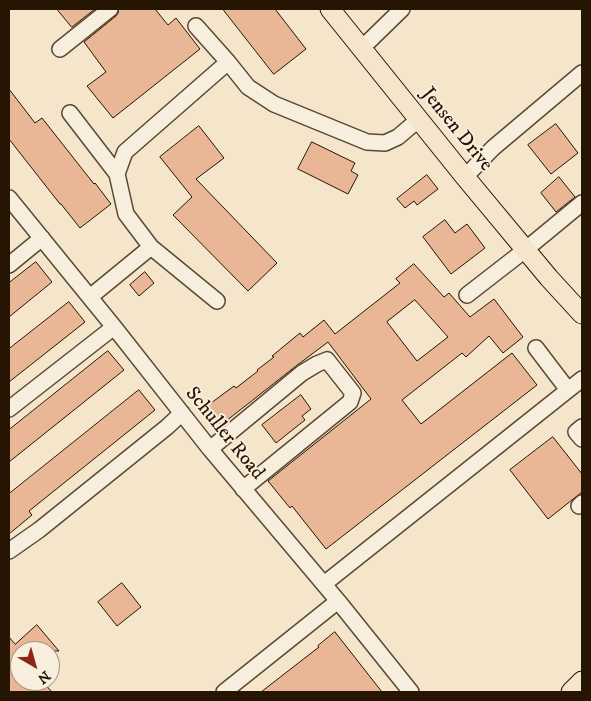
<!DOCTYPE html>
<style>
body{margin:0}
#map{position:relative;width:591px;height:701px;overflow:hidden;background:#f5e5cb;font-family:"IM FELL DW Pica",serif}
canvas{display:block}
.frame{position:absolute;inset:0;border:10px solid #251502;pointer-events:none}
.north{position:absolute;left:10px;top:641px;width:50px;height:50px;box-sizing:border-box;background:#f8eedd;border:1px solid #a49785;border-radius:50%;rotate:142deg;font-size:14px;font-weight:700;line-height:20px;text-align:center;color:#251502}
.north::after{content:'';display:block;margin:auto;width:18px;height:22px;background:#8f2418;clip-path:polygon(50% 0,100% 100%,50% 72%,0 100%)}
</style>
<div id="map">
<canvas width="591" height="701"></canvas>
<div class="frame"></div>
<div class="north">N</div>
</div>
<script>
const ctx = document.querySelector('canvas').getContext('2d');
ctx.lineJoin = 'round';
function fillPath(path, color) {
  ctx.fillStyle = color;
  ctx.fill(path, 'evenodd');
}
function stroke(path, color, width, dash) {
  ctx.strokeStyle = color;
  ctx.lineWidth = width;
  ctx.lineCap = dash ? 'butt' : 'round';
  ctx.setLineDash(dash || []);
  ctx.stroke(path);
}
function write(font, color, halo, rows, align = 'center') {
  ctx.font = font + ' "IM FELL DW Pica",serif';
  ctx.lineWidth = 4;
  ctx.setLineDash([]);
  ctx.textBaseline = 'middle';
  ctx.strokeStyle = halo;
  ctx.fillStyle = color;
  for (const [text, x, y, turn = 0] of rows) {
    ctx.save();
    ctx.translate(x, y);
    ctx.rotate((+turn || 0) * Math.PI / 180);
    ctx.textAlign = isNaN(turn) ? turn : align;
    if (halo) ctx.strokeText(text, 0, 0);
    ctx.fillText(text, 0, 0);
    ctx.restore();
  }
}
const building = new Path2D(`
 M57,9h38l-23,18z
 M119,9h36l13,16 8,-7 24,31 -87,69 -26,-32 19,-14 -22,-30 32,-26 2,-3z
 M223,9h52l31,40 -32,25z
 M9,89l26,34 7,-5 52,66 1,-1 16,21 -31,24 -19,-24h-1l-51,-65z
 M556,124l22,29 -27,21 -23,-29z
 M199,126l25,32 -28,21 81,84 -29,28 -75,-76 19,-18 -32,-40z
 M312,142l43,21 -4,8 7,4 -10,19 -50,-25z
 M427,175l11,14 -21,16 -3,-4 -9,7 -8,-9z
 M559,177l16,20 -19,15 -15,-19z
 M445,220l10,13 12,-9 18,24 -34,26 -28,-37z
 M36,262l16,20 -43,35v-34z
 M414,264l30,33 5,-4 21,24 24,-18 29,38 -20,16 -14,-17 -23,21 -4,-4 -60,47 19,24 91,-71 25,32 -211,164 -34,-43 -2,2 -22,-27 103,-82 -43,-57 -32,24 -75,59 -14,-19 27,-20 2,2 22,-17 -1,-1 17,-13 -2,-1 28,-23 3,4 21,-17 11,14 65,-51 -4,-4zM415,300l33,37 -31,24 -30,-39z
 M145,272l9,11 -15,13 -9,-11z
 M69,302l16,20 -76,60v-33z
 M108,351l16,19 -115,92v-32z
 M139,390l16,20 -126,101 3,4 -23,19v-40z
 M301,395l10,14 -9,7 3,4 -29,23 -14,-18z
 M553,437l29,37v18l-34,27 -38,-49z
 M122,583l19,24 -24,19 -19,-24z
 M37,625l22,26h-39v30h22l10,11h-43v-55l6,7z
 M335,632l47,60h-121l58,-45 -1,-1z`);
const minor = new Path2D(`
 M196,26l32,36
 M362,48l40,-39
 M60,49l50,-40
 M70,113l47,61
 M465,177l28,-29 89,-75
 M9,198l105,129 96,122 128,152 73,91
 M151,247l66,54
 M9,265l33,-27
 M467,295l58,-45 57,-47
 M90,297l61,-50 -25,-33 -9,-40 8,-22 103,-90 20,25 26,17 93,38 18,1 13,-6 21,-18
 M536,348l32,42
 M9,409l105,-82
 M582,427l-6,5 6,7
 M210,449l92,-76 15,-9 10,-4 26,33 -3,9 -107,87
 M579,506l3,-3
 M9,551l30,-21 128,-103 15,-14
 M324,584l258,-205
 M224,692l114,-91`);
const major = new Path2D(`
 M330,9l135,168 84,101 33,36
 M571,692l11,-11`);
const streetNames = [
 ["Jensen Drive",456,130,51],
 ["Schuller Road",224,434,51]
];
fillPath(building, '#e9b796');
stroke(building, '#251502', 1);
stroke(minor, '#594934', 18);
stroke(major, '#251502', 21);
stroke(minor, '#f8eedd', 15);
stroke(major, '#f5e5cb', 19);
write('20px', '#251502', '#f8eedd', streetNames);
</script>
